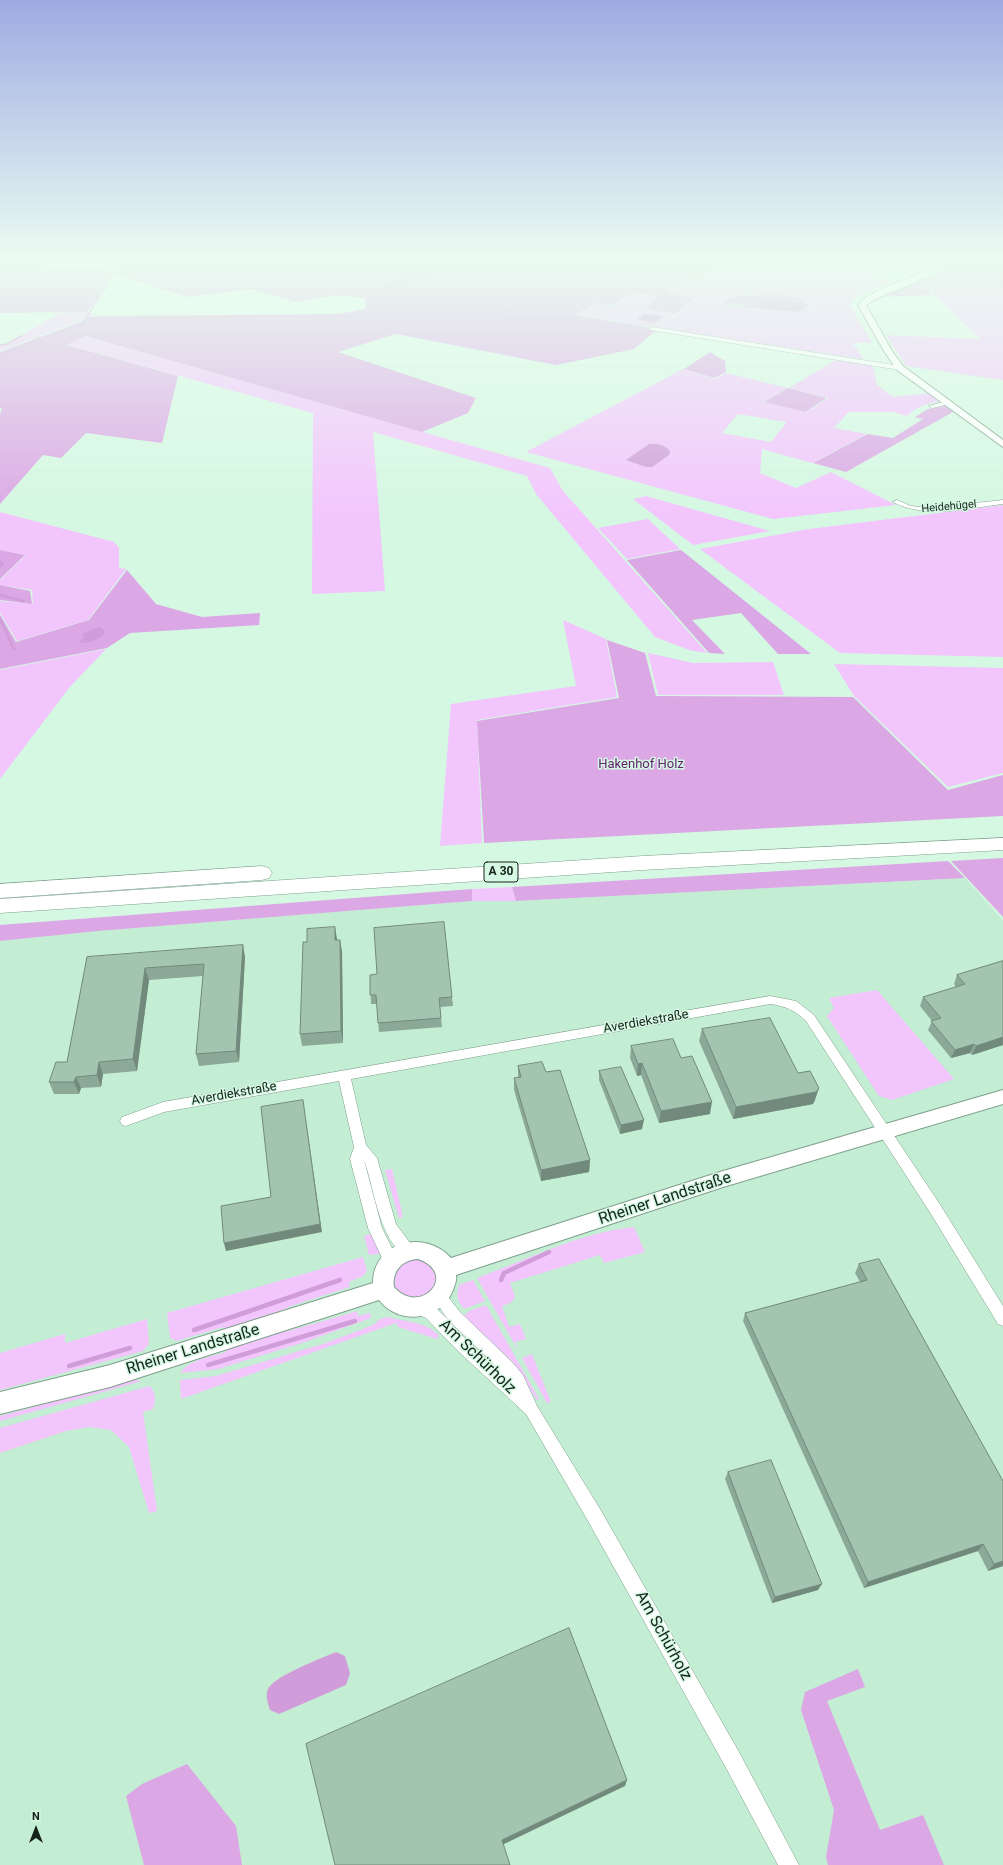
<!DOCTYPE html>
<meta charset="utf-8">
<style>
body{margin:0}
#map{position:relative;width:1003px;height:1865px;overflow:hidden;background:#d5f8e2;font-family:Roboto,sans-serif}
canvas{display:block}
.north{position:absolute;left:16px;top:1809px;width:40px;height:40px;-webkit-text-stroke:3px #d5f8e2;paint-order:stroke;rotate:0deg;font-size:11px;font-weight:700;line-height:16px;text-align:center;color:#17241c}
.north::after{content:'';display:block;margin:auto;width:14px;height:18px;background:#17241c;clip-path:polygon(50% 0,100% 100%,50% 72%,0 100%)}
</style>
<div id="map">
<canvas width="1003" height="1865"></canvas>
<div class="north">N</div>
</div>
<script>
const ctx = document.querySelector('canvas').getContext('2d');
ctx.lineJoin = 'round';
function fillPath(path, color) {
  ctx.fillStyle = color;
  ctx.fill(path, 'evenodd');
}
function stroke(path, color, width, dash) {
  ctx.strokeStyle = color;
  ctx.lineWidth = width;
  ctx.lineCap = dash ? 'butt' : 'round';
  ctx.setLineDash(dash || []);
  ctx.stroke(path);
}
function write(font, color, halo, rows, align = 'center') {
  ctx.font = font + ' Roboto,sans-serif';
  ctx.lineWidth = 3;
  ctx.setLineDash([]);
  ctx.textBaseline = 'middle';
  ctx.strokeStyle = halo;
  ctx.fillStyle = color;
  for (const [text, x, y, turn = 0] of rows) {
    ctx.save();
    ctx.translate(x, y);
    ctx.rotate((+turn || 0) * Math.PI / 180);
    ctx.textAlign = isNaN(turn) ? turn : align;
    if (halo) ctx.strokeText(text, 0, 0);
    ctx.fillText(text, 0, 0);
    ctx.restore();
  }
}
const built = new Path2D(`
 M965,878l38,42v945h-1003v-924l98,-10 374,-30h44z`);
const green = new Path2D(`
 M0,259h114l6,7 -3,4z
 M744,259h186v2l-52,4 -11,5 25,12 -34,14 -8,9 22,38h-19l10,16 -203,-31 34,-30 -29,-7zM773,294l27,4 11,8 -1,2 -14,4 -58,-5 -14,-3 -1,-2c13,-9 35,-8 50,-8z
 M995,287l8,3v90l-97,-14 -20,-31 94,4 -53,-51z
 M634,292l23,4 -13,13 31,5 -16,14 -83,-13 19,-12 18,3z
 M88,312l7,3 -95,36v-6l6,-1 54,-31z
 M84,336l466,132 13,23 144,162 -18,-3 -34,-13 -119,-143 -9,-18 -154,-44 12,159 -73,3 1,-181 -245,-68z
 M836,360l37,6 4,19 16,12 36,-4 11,8c-13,3 -23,5 -33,15l-14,-4h-44l-15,16 33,6 -55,29 -50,-14 -2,24 36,15 35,-16 65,33 -123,14 -247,-67 157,-83 32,10 11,-6 61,15 -24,14 43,10 23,-14 -40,-10zM738,414l48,8v1l-15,19 -49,-9z
 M646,496l124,35 -77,14 -60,-46z
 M1003,505v152l-163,-4 -140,-104 109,-20z
 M0,512l114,30 5,6v20l7,1 -38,51 -71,21 -17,-28v-12l33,3 -1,-14 -32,-5v-5l26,-25 -26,-5z
 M648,519l32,30 -53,10 -29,-31z
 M563,620l43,19 11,58 -140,23 5,123 -42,3 11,-142 125,-18z
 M106,649l-37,39 -69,91v-109z
 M648,653l45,10 80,-1 11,33h-126z
 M834,664l169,4v105l-55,14 -94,-91z
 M512,887l4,14h-44v-12z
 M877,990l77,89 -62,21 -13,-4 -52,-80 7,-8 -5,-10z
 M392,1169l11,48 -4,1 -14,-48z
 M634,1227l11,25 -41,11 -4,-8 -90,28 5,13 -3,6 -10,4 7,21 11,-3 6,15 -11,3 4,10 -42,-74c49,-18 105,-46 157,-51z
 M371,1234l9,20 -11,1 -5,-19z
 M363,1257l4,14 -4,5 -14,6 1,5 -56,18 -40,17 -30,9 -1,-4 -46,14 -7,-3 -3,-25z
 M414,1257c5,2 12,2 15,5 11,10 10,28 -4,34 -5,2 -11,3 -16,3l-17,-12 3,-20z
 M473,1280l12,21 -21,8c-7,-8 -8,-14 -5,-24z
 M486,1305l53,94 -2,1 -14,-21 -59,-63 5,-5z
 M357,1311l1,5 12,-3 1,5 -66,24 -87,27 -37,4c4,-12 33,-17 45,-21v-4c43,-13 87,-23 131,-37z
 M387,1317c19,5 37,4 52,18l-2,4 -39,-12 -2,-4 -215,76 -1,-19 36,-4 110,-33 47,-18 7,-6z
 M147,1319l2,25 -6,7 -143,39v-37l65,-19v9z
 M532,1354l19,48 -4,1 -25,-45z
 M134,1380l8,1 -142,40v-5z
 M150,1386c6,8 6,13 3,23l-10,3 14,99 -8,2 -20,-66 -18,-17 -22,-3 -23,4 -66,22v-25z`);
const forest = new Path2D(`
 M115,259h628l-79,32 29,7 -18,16 -30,-5 13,-13 -24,-4 -22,13 -17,-2 -20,12 83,14 -24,20 -78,16 -160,-31 -58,18 138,46 -8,15 -46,19 -337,-96 -18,9 111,31 -16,67 -76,-10 -25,25 -18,-3 -43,49v-90l2,-5 -2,-1v-56l96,-36 243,-2 27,-6 -1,-10 -31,-3 -37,7 -45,-13 -65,8 -72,-23 6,-8z
 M942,259h61v30l-8,-2 -69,1 7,7 -51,2 53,-23 9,-8z
 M0,260l117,11 -30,41 -87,1z
 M773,294l26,4 11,8 -11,6 4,-3 -6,-7 -15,-4 -17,3 -8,5 -32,-2 -1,-2 6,-4 6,-2z
 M710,352l15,9 1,11 -12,6 -30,-9z
 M788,388l39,10 -22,14 -41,-10z
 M945,406l8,6 -107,60 -33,-9 55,-29 25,4 30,-19 -8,-2 13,-8z
 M0,550l25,5 -25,24z
 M681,550l130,104h-33l-37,-41 -49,7 33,34 -16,-1 -82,-93z
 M127,570l29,34 46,13 58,-4 -1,12 -129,8 -23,15 -107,21v-54l16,27 73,-22z
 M0,585l30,6 2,13 -32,-4z
 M607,640l38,13 11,43 197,1 95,93 55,-15v41l-519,27 -7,-122 142,-23z
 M1003,858v59l-52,-56z
 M948,861l17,17 -449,23 -4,-14z
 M472,889v12l-374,30 -98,10v-16z
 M858,1669l7,18 -38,14 53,129 43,-15 21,50h-116l-2,-8 8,-47 -33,-100 4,-18z
 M187,1764l49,62 6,39h-98l-18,-69 16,-12z`);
const water = new Path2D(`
 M777,298l20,4 6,5v2l-7,3 -65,-6h26l8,-5z
 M644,314l20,2 -10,7 -17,-4z
 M649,444c8,-1 16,1 21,7l-1,4 -17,12h-6l-20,-7z
 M99,627l3,1 3,5c-7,7 -14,10 -24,10l-2,-2 5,-3 -2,-4z
 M336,1652l9,4 5,17 -4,12 -67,29 -9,-4c-2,-6 -5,-15 -2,-21 6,-13 54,-31 68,-37z`);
const streamFar3 = new Path2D(`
 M392,286l25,-11 69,-16
 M374,294l13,-7
 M525,308l20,-5
 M371,315l1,-19
 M401,315l87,-1 30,-5
 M86,318l309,-3
 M46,337l36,-13 29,-45
 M0,345l7,-1 14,-8
 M0,355l22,-8 16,-9`);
const streamFar2 = new Path2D(`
 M0,561l3,3 -3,2`);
const streamFar1 = new Path2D(`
 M0,595l23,6
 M0,618l14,31`);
const stream = new Path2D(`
 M501,1280l3,-7 45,-21
 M194,1330l146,-50
 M208,1365l147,-44
 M69,1366l61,-18`);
const street = new Path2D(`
 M652,327l248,39 3,2 -3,2 -250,-40v-2z
 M947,401l3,2 -1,1 -17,4 -3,-2z
 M897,500l14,6 18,2 74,-8v4c-35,4 -75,15 -108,-1l-2,-1z
 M770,996l26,5 18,14 127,191 62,100v20l-5,-2 -67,-110 -125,-193c-11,-11 -21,-15 -36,-17l-419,75 15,66 11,13 19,66 20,27 -2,4 -5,2c-29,-11 -35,-71 -45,-97l18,68 16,32 -2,4 -5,2 -5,-2 -4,-6 -14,-30 -18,-69 4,-12 -15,-66 -175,31 -38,14 -4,-1 -2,-4 2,-4 41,-15z
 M441,1289l5,2 3,7 11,14 53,51 10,12 14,31 63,103 139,243 60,113h-21l-53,-99 -137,-245 -62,-107 -67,-62 -33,-34 -12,-5 -2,-5 2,-5 5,-2 17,7 67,65c-24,-23 -56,-46 -69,-77l2,-5z`);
const secondary = new Path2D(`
 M935,259h7c-3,21 -58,32 -76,46l26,46 11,15 100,74v7l-106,-77 -13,-19 -26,-46c17,-20 54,-23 77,-41z
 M1003,1090v14l-280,83 -267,88c1,5 -1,10 -3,15 -12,31 -54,36 -74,10l-269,87 -110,27v-22l110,-27 263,-82c0,-42 52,-54 78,-25l272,-87zM418,1259c42,15 2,58 -24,28 -2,-16 8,-27 24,-28z`);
const highway = new Path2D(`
 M1003,838v12l-360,20 -643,43v-14l643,-43z
 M262,866l7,2 3,5 -3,5 -7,2 -262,18v-14z`);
const wall = new Path2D(`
 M337,940h3l2,12 1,91 -41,3 -2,-12z
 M87,957h158l-6,105 -40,4 -3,-12 7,-78 -54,4 -12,91 -34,3 -2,13 -20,1 -2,6h-25l-5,-12 18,-20z
 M1003,961v84l-31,10 -2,-2 -19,5 -23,-28 4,-9 -12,-15 3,-9 33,-10 -2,-3 3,-9z
 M370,975l82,22 1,9 -13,1 2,20 -63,5 -2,-28h-6z
 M702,1029l96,44 17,27 -2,4 -80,15 -34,-78z
 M631,1046l50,12 29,56 -51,9 -18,-48 -4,1 -7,-18z
 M518,1066l28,6 44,88 -1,12 -48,9 -27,-91v-12l4,-1z
 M599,1071l43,58 -22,5 -21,-54z
 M859,1264l144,217v85l-15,5 -10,-20 -114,37 -121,-267 2,-8 115,-31 -5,-9z
 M728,1472l90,118 -46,13 -47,-124z`);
const shadedWall = new Path2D(`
 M335,927l2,12v13l-2,-12z
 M340,940l2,12 1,91 -2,-12z
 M243,945l2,12 -6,105 -3,-11z
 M145,968l4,12 -12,91 -4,-12z
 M1003,1037v8l-31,10 4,-9z
 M974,1044l-4,9 -19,5 4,-8z
 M99,1062l4,12 -2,13 -4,-12z
 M642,1063l-1,12 -4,1 1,-12z
 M76,1077l5,11 -2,6 -5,-12z
 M819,1088l-4,12 -2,4 -80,15 3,-12z
 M303,1100l19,132 -96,19 -2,-8 96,-19z
 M712,1102l-2,12 -51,9 2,-12z
 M644,1120l-2,9 -22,5 1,-9z
 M590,1160l-1,12 -48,9v-11z
 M983,1544l-5,7 -114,37 4,-6z
 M1003,1561v5l-15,5 6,-7z
 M822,1584l-4,6 -46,13 3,-6z
 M627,1780l-2,6 -123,59v-5z`);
const building = new Path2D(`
 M444,922l8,75 -13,1 2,20 -63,5 -2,-28h-6v-20l7,-1 -3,-46z
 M335,927v13h5l1,91 -41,3 3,-92h4v-13z
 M243,945l-7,106 -40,3 8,-90 -59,4 -12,91 -34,3 -2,13 -21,2 -2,5h-25l7,-20h11l20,-105z
 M1003,961v76l-27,9 -2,-2 -19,6 -24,-29 10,-3 -18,-21 42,-13 -8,-9z
 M770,1018l28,55 12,-2 9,17 -3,4 -80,15 -34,-78z
 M673,1039l8,19 11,-2 20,46 -51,9 -19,-48 -4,1 -7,-18z
 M542,1062l4,10 14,-2 30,90 -49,10 -27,-92 7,-1 -3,-11z
 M621,1067l23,53 -23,5 -22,-54z
 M303,1100l17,124 -96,19 -3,-37 50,-9 -10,-90z
 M879,1259l124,222v80l-9,3 -11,-20 -115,38 -123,-269 122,-33 -8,-16z
 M771,1460l51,124 -47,13 -47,-125z
 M569,1628l58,152 -125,60 8,25h-175l-29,-121z`);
const farStreetnames = [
 ["Heidehügel",949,507,-5]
];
const shields = [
 [501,872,34]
];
const shieldNames = [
 ["A 30",501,872]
];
const parkNames = [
 ["Hakenhof Holz",641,765]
];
const streetNames = [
 ["Averdiekstraße",646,1022,-10],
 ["Averdiekstraße",234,1094,-10]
];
const nearStreetnames = [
 ["Rheiner Landstraße",665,1199,-18],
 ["Rheiner Landstraße",193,1350,-17],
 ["Am Schürholz",477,1357,44],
 ["Am Schürholz",663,1636,61]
];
fillPath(built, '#c4eed4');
fillPath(green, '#f3c5fd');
fillPath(forest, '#dba7e5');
fillPath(water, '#d09dda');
stroke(streamFar3, '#d09dda', 1.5);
stroke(streamFar2, '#d09dda', 2);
stroke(streamFar1, '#d09dda', 3);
stroke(stream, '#d09dda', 4.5);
stroke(street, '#7e9f8b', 1);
stroke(secondary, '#7e9f8b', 2);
stroke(highway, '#7e9f8b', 1);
fillPath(street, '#fff');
fillPath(secondary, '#fff');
fillPath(highway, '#fff');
fillPath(wall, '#8ca997');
fillPath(shadedWall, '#728a7b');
fillPath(building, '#a3c5b0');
stroke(building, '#728a7b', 1);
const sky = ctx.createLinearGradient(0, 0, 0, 520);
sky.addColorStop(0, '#9eabe2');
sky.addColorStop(0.5, '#ecfcf2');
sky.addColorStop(1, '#ecfcf200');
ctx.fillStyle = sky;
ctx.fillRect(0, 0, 1003, 520);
write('11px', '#17241c', '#d5f8e2', farStreetnames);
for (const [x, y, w] of shields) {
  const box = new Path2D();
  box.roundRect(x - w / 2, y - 10, w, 20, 3);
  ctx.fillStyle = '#d5f8e2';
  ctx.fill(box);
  stroke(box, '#17241c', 1);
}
write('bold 12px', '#17241c', null, shieldNames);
write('13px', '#60236c', '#d5f8e2', parkNames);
write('13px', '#17241c', '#d5f8e2', streetNames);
write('16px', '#17241c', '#d5f8e2', nearStreetnames);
</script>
